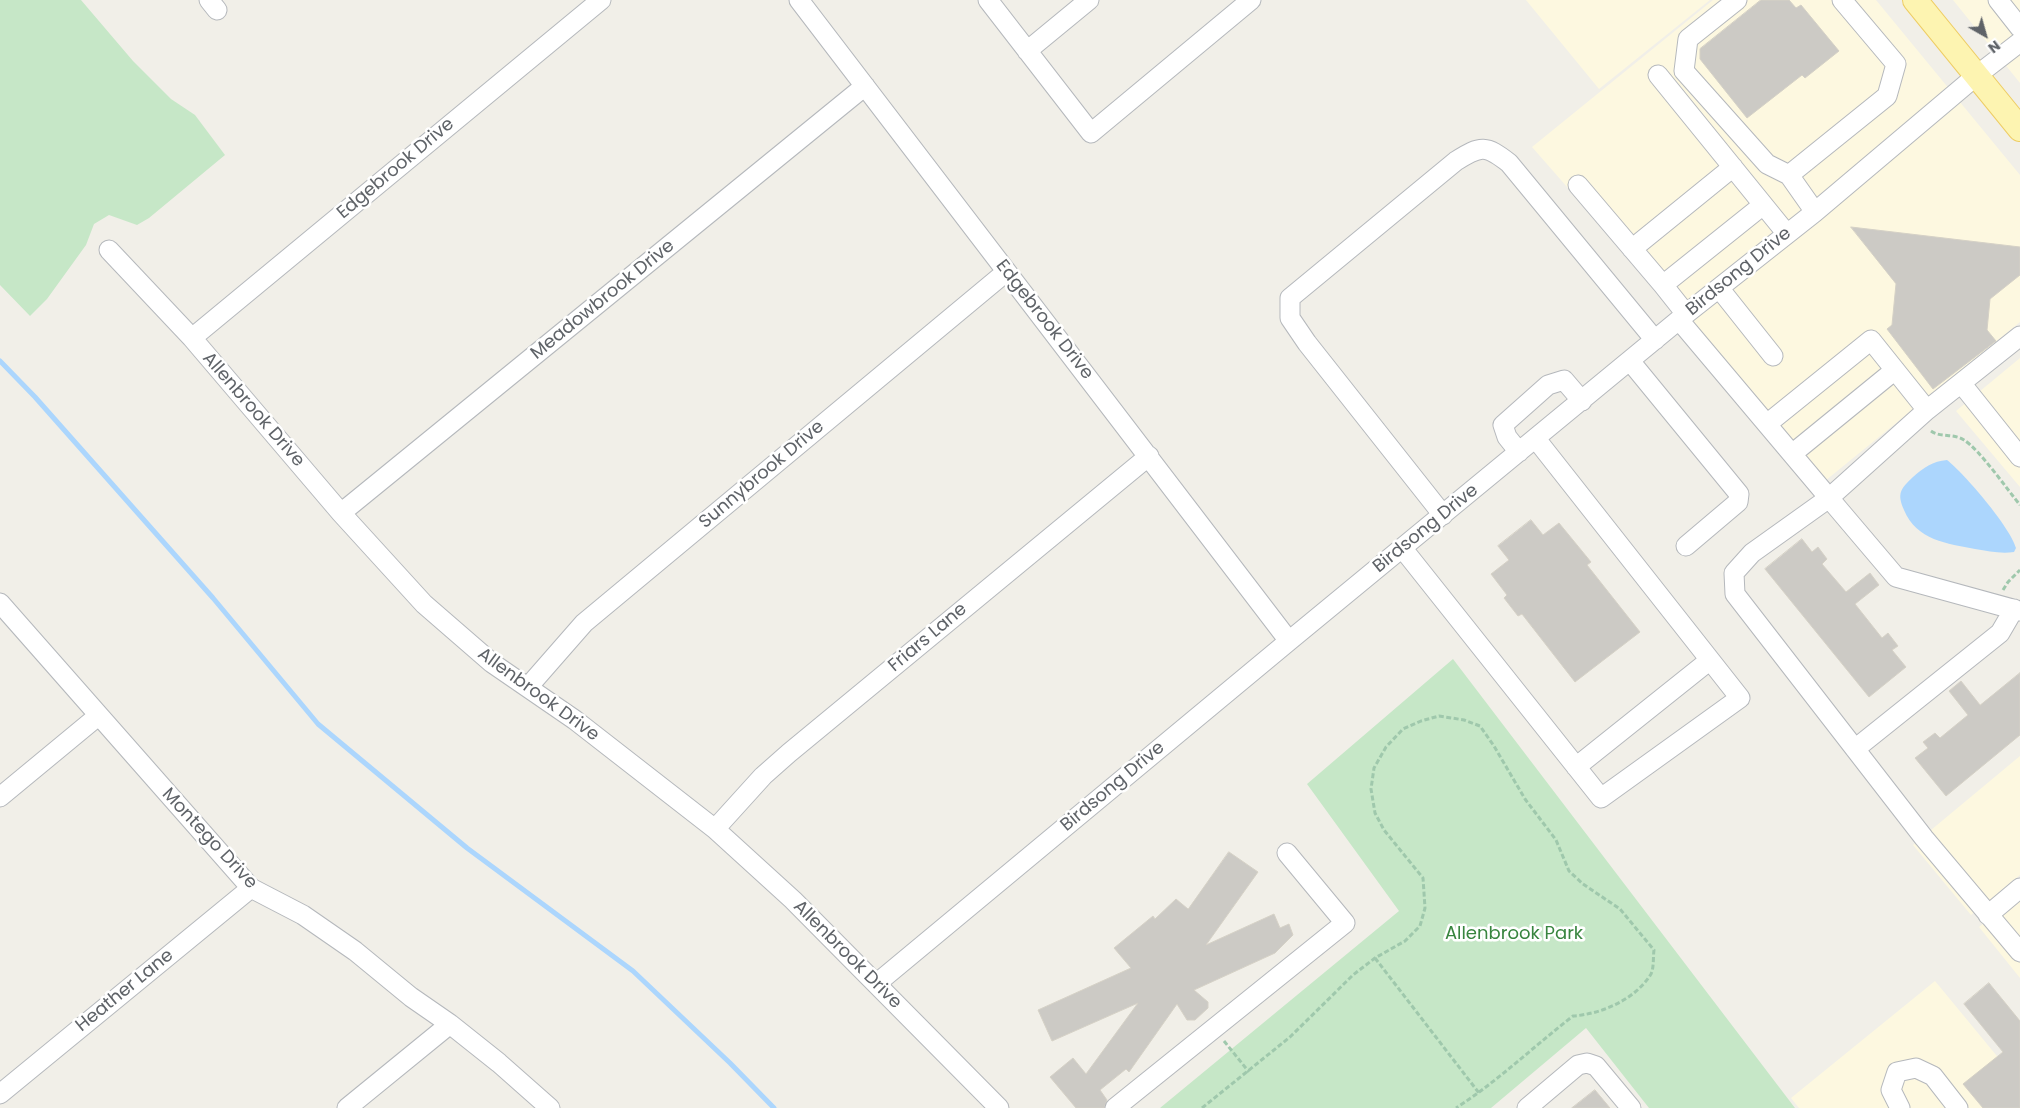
<!DOCTYPE html>
<style>
body{margin:0}
#map{position:relative;width:2020px;height:1108px;overflow:hidden;background:#f1efe8;font-family:Poppins,sans-serif}
canvas{display:block}
.north{position:absolute;left:1960px;top:10px;width:50px;height:50px;-webkit-text-stroke:4px #fff;paint-order:stroke;rotate:142deg;font-size:14px;font-weight:700;line-height:20px;text-align:center;color:#5f6368}
.north::after{content:'';display:block;margin:auto;width:18px;height:22px;background:#5f6368;clip-path:polygon(50% 0,100% 100%,50% 72%,0 100%)}
</style>
<div id="map">
<canvas width="2020" height="1108"></canvas>
<div class="north">N</div>
</div>
<script>
const ctx = document.querySelector('canvas').getContext('2d');
ctx.lineJoin = 'round';
function fillPath(path, color) {
  ctx.fillStyle = color;
  ctx.fill(path, 'evenodd');
}
function stroke(path, color, width, dash) {
  ctx.strokeStyle = color;
  ctx.lineWidth = width;
  ctx.lineCap = dash ? 'butt' : 'round';
  ctx.setLineDash(dash || []);
  ctx.stroke(path);
}
function write(font, color, halo, rows, align = 'center') {
  ctx.font = font + ' Poppins,sans-serif';
  ctx.lineWidth = 5;
  ctx.setLineDash([]);
  ctx.textBaseline = 'middle';
  ctx.strokeStyle = halo;
  ctx.fillStyle = color;
  for (const [text, x, y, turn = 0] of rows) {
    ctx.save();
    ctx.translate(x, y);
    ctx.rotate((+turn || 0) * Math.PI / 180);
    ctx.textAlign = isNaN(turn) ? turn : align;
    if (halo) ctx.strokeText(text, 0, 0);
    ctx.fillText(text, 0, 0);
    ctx.restore();
  }
}
const commercial = new Path2D(`
 M1526,0h184l-111,89z
 M1713,0h163l144,175v147l-195,159 -293,-334z
 M1953,0h67v83z
 M2020,358v129l-64,-76z
 M2020,756v119l-49,40 -58,-70z
 M2020,894v84l-41,-51z
 M1935,981l85,103v24h-221l-8,-10z`);
const green = new Path2D(`
 M0,0h81l52,61 38,38 24,16 30,40 -76,63 -12,7 -28,-10 -15,9 -8,21 -39,54 -17,17 -30,-31z
 M1453,659l342,449h-146l-63,-80 -95,80h-331l239,-197 -92,-127z`);
const water = new Path2D(`
 M1947,460c17,13 64,68 69,88l-2,4c-14,2 -25,-1 -39,-3 -27,-5 -59,-9 -71,-39 -7,-16 -4,-21 9,-33 10,-9 20,-16 34,-17z`);
const stream = new Path2D(`
 M0,361l35,36 178,201 105,126 149,124 166,123 97,92 44,45`);
const building = new Path2D(`
 M1761,0h28l7,8 5,-3 38,46 -34,27 -3,-3 -55,43 -47,-59v-10z
 M1851,227l169,20v28l-30,24 -3,31 9,11 -63,48 -46,-60 5,-4 4,-41z
 M1531,520l12,15 16,-12 32,39 -4,3 53,67 -65,50 -53,-68 -4,2 -14,-18 3,-3 -16,-21 18,-14 -11,-14z
 M1802,539l10,13 6,-5 9,12 -5,5 24,28 24,-19 9,12 -24,19 27,34 6,-5 10,13 -6,4 14,17 -37,30 -104,-128z
 M2020,673v62l-74,61 -31,-38 13,-10 -5,-6 12,-9 5,5 28,-23 -19,-24 12,-10 19,24z
 M1229,852l29,20 -52,73 68,-31 6,14 9,-4 4,11 -18,18 -81,37 14,12v6l-13,12h-8l-10,-16 -48,68 -3,-3 -26,21 7,10 -3,8h-28l-26,-31 23,-19 13,16 52,-71 -86,38 -14,-31 93,-42 -17,-20 39,-32 2,3 21,-20 12,10z
 M1989,983l31,38v87h-37l-20,-24 40,-32 -39,-48z
 M1595,1090l15,18h-38z`);
const path = new Path2D(`
 M1931,431c10,7 22,2 33,9 15,9 43,49 56,65
 M2003,590l5,-8 12,-12
 M1375,958l104,135
 M1224,1041l25,31
 M1202,1108l88,-71 63,-62 22,-17 30,-17 15,-15 5,-18 -2,-30 -39,-48 -9,-17 -4,-24 3,-21 12,-21 17,-18 18,-8 18,-5 25,4 16,6 14,20 31,53 31,41 13,31 14,13 37,25 34,41c-1,7 0,18 -3,24 -16,26 -50,40 -78,42 -40,31 -75,65 -117,92`);
const minor = new Path2D(`
 M209,0l8,10
 M799,0l490,641
 M988,0l103,133 160,-133
 M1737,0l-49,39 -4,32 83,93 22,11 26,37
 M1998,0l22,28
 M1027,51l62,-51
 M1658,75l129,159
 M1789,175l98,-79 9,-32 -54,-64
 M1578,185l85,100
 M1632,249l101,-82
 M109,250l83,88 149,175 83,91 68,59 83,57 140,109 78,71 206,208
 M1719,288l54,68
 M1686,314l-23,-29 100,-80
 M1679,320l150,178 98,-88 34,-27 59,74
 M192,338l409,-338
 M1630,361l109,133 -1,8 -52,44
 M1961,383l59,-47
 M1767,424l104,-84 56,70
 M1519,452l-12,-15 -4,-12 45,-40 16,-5 18,21
 M1792,454l103,-84
 M341,513l524,-427
 M1443,515l-136,-172 -17,-25v-20l166,-137c25,-16 30,-16 53,2l146,177
 M1403,549l198,249 139,-100 -204,-259
 M0,603l251,285 52,27 52,36 56,46 39,27 49,39 51,45
 M2020,611l-124,-34 -67,-79 -77,55 -18,20 1,21 189,244 96,114
 M528,687l56,-64 422,-351
 M1855,749l145,-116 14,-24
 M1576,767l134,-107
 M0,797l98,-81
 M715,829l48,-53 26,-23 360,-297
 M1988,915l32,-27
 M876,984l413,-343 397,-327 129,-102 161,-136 44,-34
 M0,1094l251,-206
 M347,1108l103,-84
 M1115,1108l230,-185 -58,-70
 M1527,1108l51,-43 9,-2 9,3 35,42
 M1900,1108l-9,-18 6,-18 19,-4 17,8 25,32`);
const major = new Path2D(`
 M1915,0l105,129`);
const streetNames = [
 ["Edgebrook Drive",396,169,-40],
 ["Birdsong Drive",1739,272,-39],
 ["Meadowbrook Drive",603,300,-39],
 ["Edgebrook Drive",1044,320,52],
 ["Allenbrook Drive",253,410,49],
 ["Sunnybrook Drive",762,475,-40],
 ["Birdsong Drive",1426,529,-39],
 ["Friars Lane",928,638,-40],
 ["Allenbrook Drive",538,695,36],
 ["Birdsong Drive",1113,787,-40],
 ["Montego Drive",209,839,47],
 ["Allenbrook Drive",847,955,45],
 ["Heather Lane",125,991,-39]
];
const parkNames = [
 ["Allenbrook Park",1514,934]
];
fillPath(commercial, '#fdf8e0');
fillPath(green, '#c6e7c7');
fillPath(water, '#acd6fd');
stroke(stream, '#acd6fd', 5);
fillPath(building, '#cccac5');
stroke(building, '#d5d1c6', 1);
stroke(minor, '#b5b8bc', 21);
stroke(major, '#eecd64', 26);
stroke(path, '#9fc8ac', 3, [5, 2.5]);
stroke(minor, '#fff', 19);
stroke(major, '#fdf4b1', 24);
write('18px', '#5f6368', '#fff', streetNames);
write('18px', '#38853f', '#fff', parkNames);
</script>
